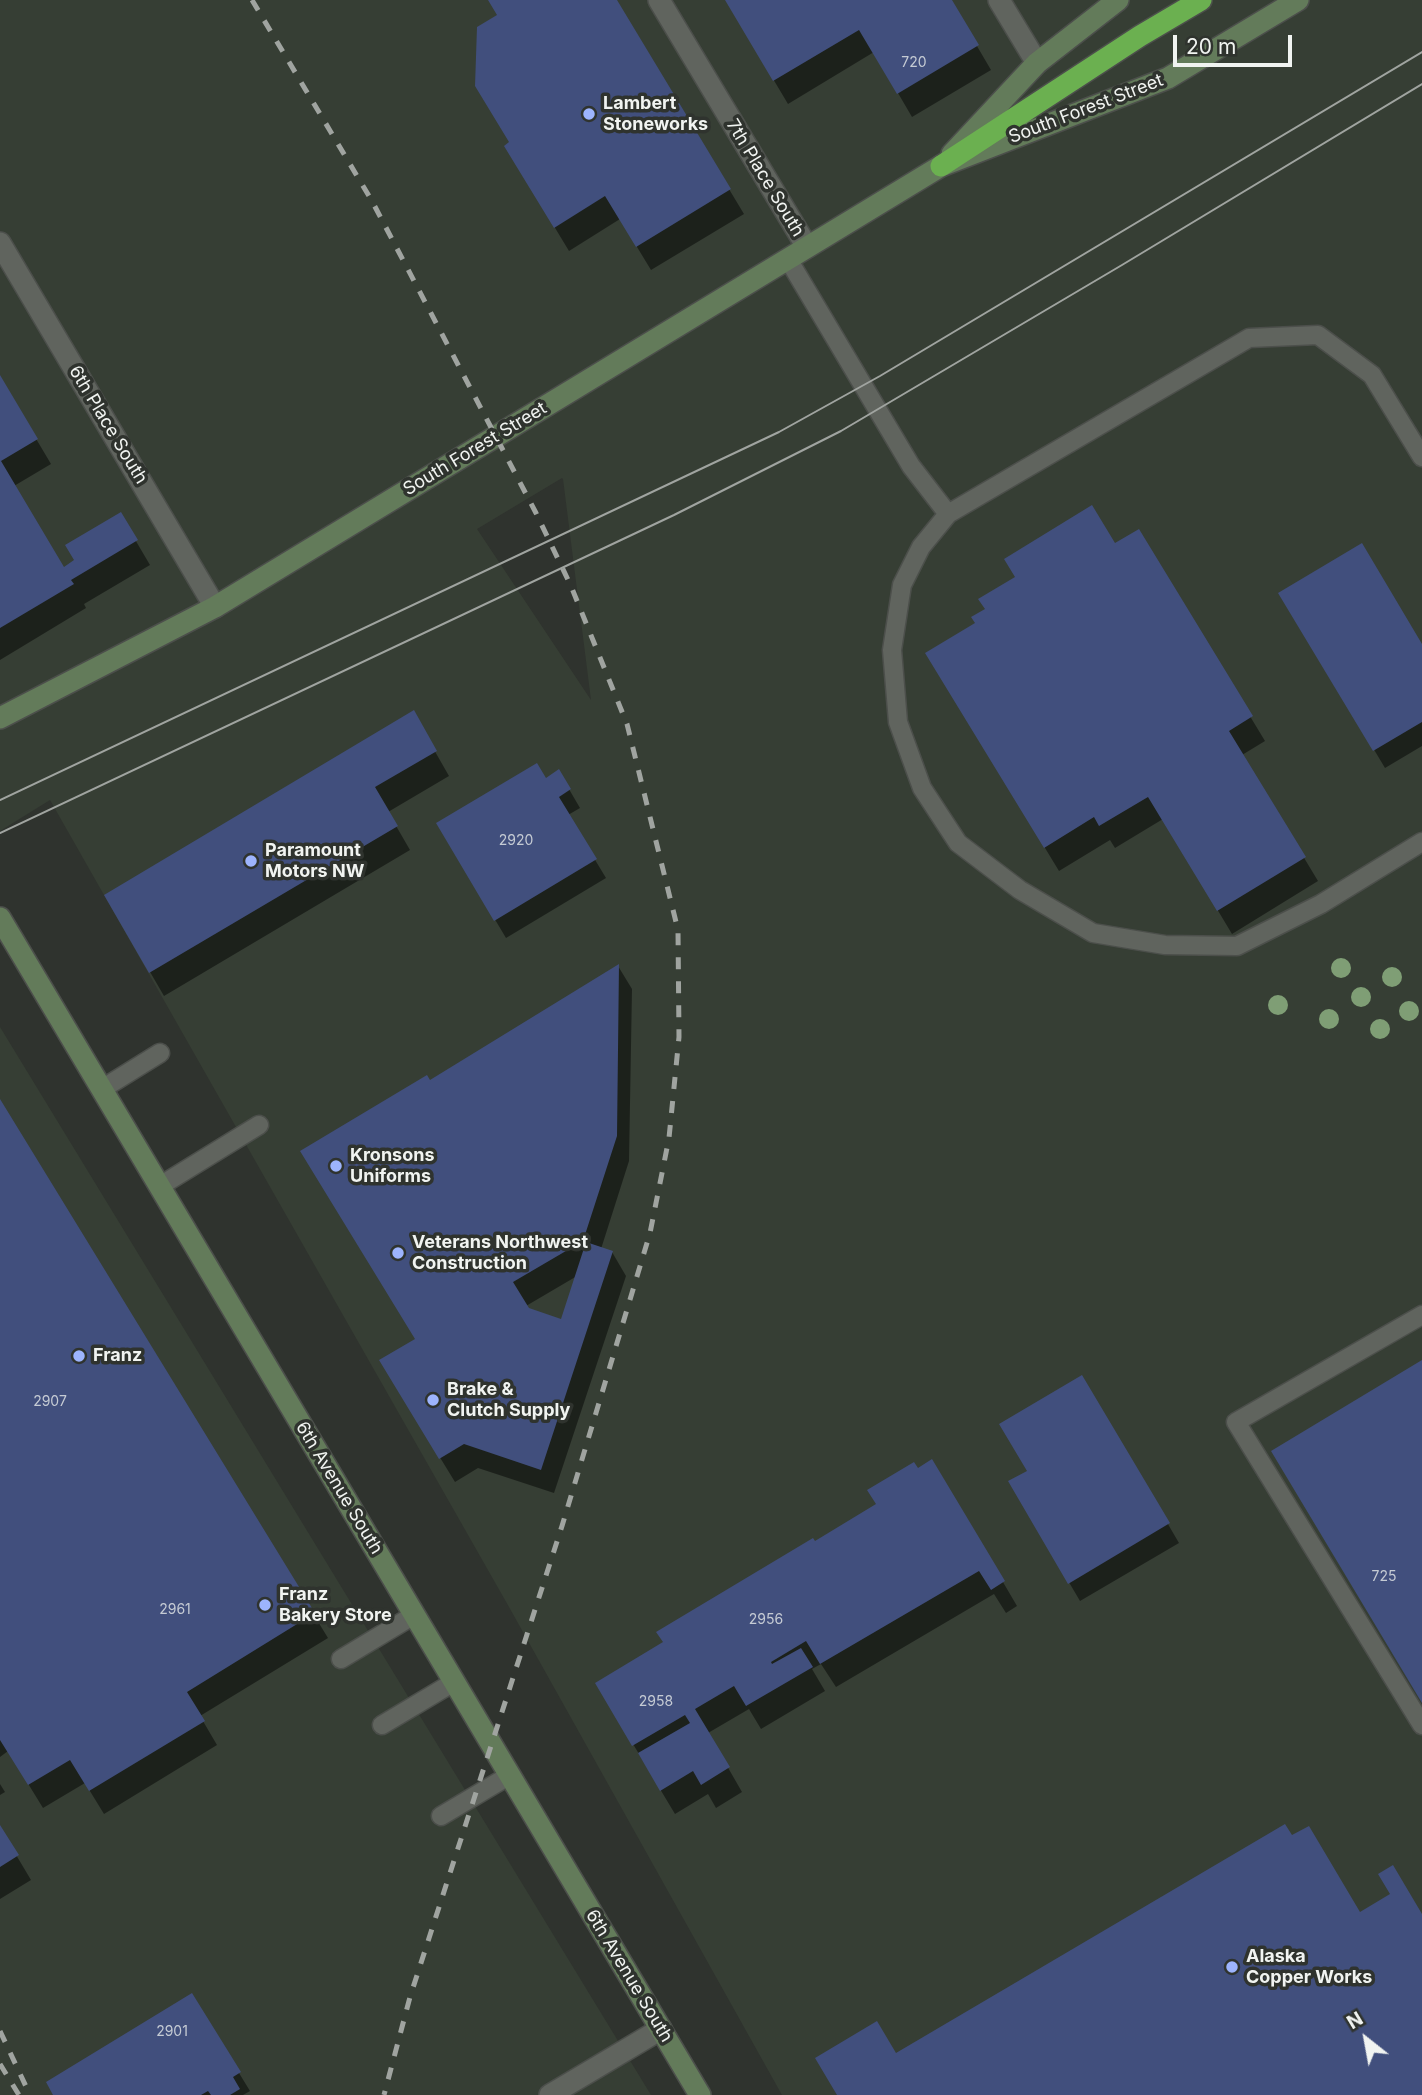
<!DOCTYPE html>
<style>
body{margin:0}
#map{position:relative;width:1422px;height:2095px;overflow:hidden;background:#2f332e;font-family:Inter,sans-serif}
canvas{display:block}
.north{position:absolute;left:1331px;top:2004px;width:70px;height:70px;-webkit-text-stroke:5px #2f332e;paint-order:stroke;rotate:329deg;font-size:19px;font-weight:700;line-height:28px;text-align:center;color:#f1f4f1}
.north::after{content:'';display:block;margin:auto;width:24px;height:32px;background:#f1f4f1;clip-path:polygon(50% 0,100% 100%,50% 72%,0 100%)}
.scale{position:absolute;left:1173px;top:35px;width:119px;height:32px;box-sizing:border-box;border:4px solid #f1f4f1;border-top:0;padding-left:9px;font-size:21px;line-height:24px;white-space:nowrap;color:#f1f4f1;-webkit-text-stroke:5px #2f332e;paint-order:stroke}
</style>
<div id="map">
<canvas width="1422" height="2095"></canvas>
<div class="north">N</div>
<div class="scale">20 m</div>
</div>
<script>
const ctx = document.querySelector('canvas').getContext('2d');
ctx.lineJoin = 'round';
function fillPath(path, color) {
  ctx.fillStyle = color;
  ctx.fill(path, 'evenodd');
}
function stroke(path, color, width, dash) {
  ctx.strokeStyle = color;
  ctx.lineWidth = width;
  ctx.lineCap = dash ? 'butt' : 'round';
  ctx.setLineDash(dash || []);
  ctx.stroke(path);
}
function write(font, color, halo, rows, align = 'center') {
  ctx.font = font + ' Inter,sans-serif';
  ctx.lineWidth = 7;
  ctx.setLineDash([]);
  ctx.textBaseline = 'middle';
  ctx.strokeStyle = halo;
  ctx.fillStyle = color;
  for (const [text, x, y, turn = 0] of rows) {
    ctx.save();
    ctx.translate(x, y);
    ctx.rotate((+turn || 0) * Math.PI / 180);
    ctx.textAlign = isNaN(turn) ? turn : align;
    if (halo) ctx.strokeText(text, 0, 0);
    ctx.fillText(text, 0, 0);
    ctx.restore();
  }
}
const built = new Path2D(`
 M0,0h1422v2095h-640l-273,-488 -459,-807 -50,31zM562,478l1,1 28,221 -114,-171z
 M0,1027l651,1068h-651z`);
const shadow = new Path2D(`
 M489,0h126l129,214 -93,56 -31,-51 -51,32 -49,-81 -9,-27 -12,-127z
 M726,0h224l41,70 -79,47 -38,-65 -86,52z
 M0,378l51,86 -37,22 49,83 13,-8 44,-47 30,51 -66,39 2,4 -86,52z
 M1138,531l127,210 -23,14 76,126 -86,53 -69,-115 -48,29 -5,-8 -51,31 -118,-194 174,-132z
 M1281,594l141,53v99l-37,22z
 M413,713l36,63 -61,36 22,38 -246,146 -58,-100z
 M559,772l21,36 -12,7 38,63 -100,60 -68,-114 107,-44z
 M618,966l14,23 -3,172 -28,88 11,3 14,24 -72,217 -76,-25 -23,14 -60,-98 21,-44 13,-257zM577,1276l-15,45 -34,-11 -2,-4z
 M0,1102l328,536 -128,78 17,29 -113,69 -19,-31 -42,25 -35,-57 -8,6z
 M1082,1377l97,166 -99,58 -70,-119 19,-11z
 M932,1461l85,145 -11,7 -12,-19 -158,93 -15,-23 -9,5 13,22 -64,38 -12,-20 -41,24 34,59 -26,16 -8,-14 -33,20 -78,-130 68,-41 149,-100 64,-38 39,-35z
 M0,1784l5,8 -5,3z
 M0,1828l31,52 -31,19z
 M239,2073l11,18 -7,4h-188z`);
const building = new Path2D(`
 M488,0h129l114,189 -95,58 -31,-51 -51,32 -50,-82 5,-4 -34,-56 2,-59 20,-12z
 M725,0h227l27,45 -82,49 -38,-64 -86,51z
 M0,375l38,64 -37,22 63,106 10,-7 -9,-15 56,-33 17,28 -67,40 3,4 -74,44z
 M1092,505l23,38 24,-14 114,187 -24,15 77,126 -89,54 -69,-114 -49,29 -5,-9 -50,31 -119,-195 50,-30 -4,-6 14,-8 -7,-10 37,-22 -11,-18z
 M1362,543l60,101v78l-49,29 -95,-158z
 M414,710l23,41 -62,36 23,39 -249,147 -45,-78z
 M537,763l9,15 13,-9 12,20 -12,8 38,62 -103,62 -58,-98z
 M619,964l-2,172 -34,105 -70,41 16,26 32,11 25,-77 27,9 -72,219 -77,-26 -25,15 -60,-99 36,-21 -115,-188 127,-76 3,5z
 M0,1099l315,514 -128,79 18,29 -116,70 -19,-31 -42,25 -28,-45z
 M1422,1360v343l-151,-252z
 M1082,1375l88,148 -102,61 -60,-103 19,-10 -28,-47z
 M932,1459l73,122 -14,9 -12,-19 -159,93 -14,-23 -35,21 1,2 29,-16 12,19 -67,39 -12,-20 -39,23 35,58 -29,18 -8,-14 -33,20 -22,-38 52,-30 -5,-8 -53,31 -37,-63 68,-41 -7,-10 157,-94 2,3 61,-37 -9,-14 47,-28 4,6z
 M1285,1824l7,11 17,-9 51,86 30,-18 -12,-20 15,-9 29,49v181h-585l-22,-37 62,-37 19,32z
 M0,1825l19,30 -19,12z
 M192,1993l49,79 -8,5 7,12 -10,6h-19l-3,-4 -7,4h-148l-7,-13z`);
const lane = new Path2D(`
 M788,259l123,207 37,48
 M1422,457l-50,-82 -54,-40 -69,3 -301,176 -27,33 -19,38 -10,65 6,72 24,66 36,55 62,47 73,43 72,12 72,1 84,-42 101,-62
 M102,1089l58,-36
 M160,1186l99,-61
 M1422,1315l-186,107 186,303
 M341,1659l73,-44
 M382,1725l72,-43
 M441,1816l69,-41`);
const street = new Path2D(`
 M659,0l148,247
 M999,0l38,63
 M0,243l215,364
 M550,2095l111,-66`);
const secondary = new Path2D(`
 M952,154l85,-91 81,-63
 M0,718l215,-111 726,-441 227,-88 130,-78
 M0,918l700,1177`);
const highway = new Path2D(`
 M941,166l199,-130 61,-36`);
const tram = new Path2D(`
 M0,800l779,-368 101,-56 542,-324
 M0,833l674,-318 167,-84 281,-166 300,-181`);
const rail = new Path2D(`
 M252,0l120,201 164,312 35,73 56,138 51,206 1,107 -10,101 -19,95 -88,293 -152,471 -26,98
 M0,2031l30,64
 M0,2064l19,31`);
const trees = [
 [1341,968],
 [1392,977],
 [1361,997],
 [1278,1005],
 [1409,1011],
 [1329,1019],
 [1380,1029]
];
const markers = [
 [589,114,7,"#9db4fd"],
 [251,861,7,"#9db4fd"],
 [336,1166,7,"#9db4fd"],
 [398,1253,7,"#9db4fd"],
 [79,1356,7,"#9db4fd"],
 [433,1400,7,"#9db4fd"],
 [265,1605,7,"#9db4fd"],
 [1232,1967,7,"#9db4fd"]
];
const numberNames = [
 ["720",914,63],
 ["2920",516,841],
 ["2907",50,1402],
 ["725",1384,1577],
 ["2961",175,1610],
 ["2956",766,1620],
 ["2958",656,1702],
 ["2901",172,2032]
];
const poiNames = [
 ["Lambert",603,104],
 ["Stoneworks",603,125],
 ["Paramount",265,851],
 ["Motors NW",265,872],
 ["Kronsons",350,1156],
 ["Uniforms",350,1177],
 ["Veterans Northwest",412,1243],
 ["Construction",412,1264],
 ["Franz",93,1356],
 ["Brake &",447,1390],
 ["Clutch Supply",447,1411],
 ["Franz",279,1595],
 ["Bakery Store",279,1616],
 ["Alaska",1246,1957],
 ["Copper Works",1246,1978]
];
const streetNames = [
 ["South Forest Street",1086,109,-21],
 ["7th Place South",765,178,59],
 ["6th Place South",108,425,59],
 ["South Forest Street",475,449,-31],
 ["6th Avenue South",339,1488,59],
 ["6th Avenue South",629,1976,59]
];
fillPath(built, '#363e34');
fillPath(shadow, '#0007');
fillPath(building, '#414f7d');
stroke(lane, '#4c4f4b', 21);
stroke(street, '#4c4f4b', 24);
stroke(secondary, '#4c4f4b', 24);
stroke(highway, '#4c4f4b', 24);
stroke(lane, '#60645e', 18);
stroke(street, '#60645e', 21);
stroke(secondary, '#637b5a', 21);
stroke(highway, '#6bb050', 21);
stroke(tram, '#a0a4a0', 2);
stroke(rail, '#a0a4a0', 5, [12, 12]);
ctx.fillStyle = '#7f9e75';
for (const [x, y] of trees) {
  ctx.beginPath();
  ctx.arc(x, y, 10, 0, 2 * Math.PI);
  ctx.fill();
}
for (const [x, y, r, color] of markers) {
  const dot = new Path2D();
  dot.arc(x, y, r, 0, 2 * Math.PI);
  ctx.fillStyle = color;
  ctx.fill(dot);
  stroke(dot, '#2f332e', 2.5);
}
write('14px', '#c5cbd4', null, numberNames);
write('bold 18px', '#f1f4f1', '#2f332e', poiNames, 'left');
write('18px', '#f1f4f1', '#2f332e', streetNames);
</script>
